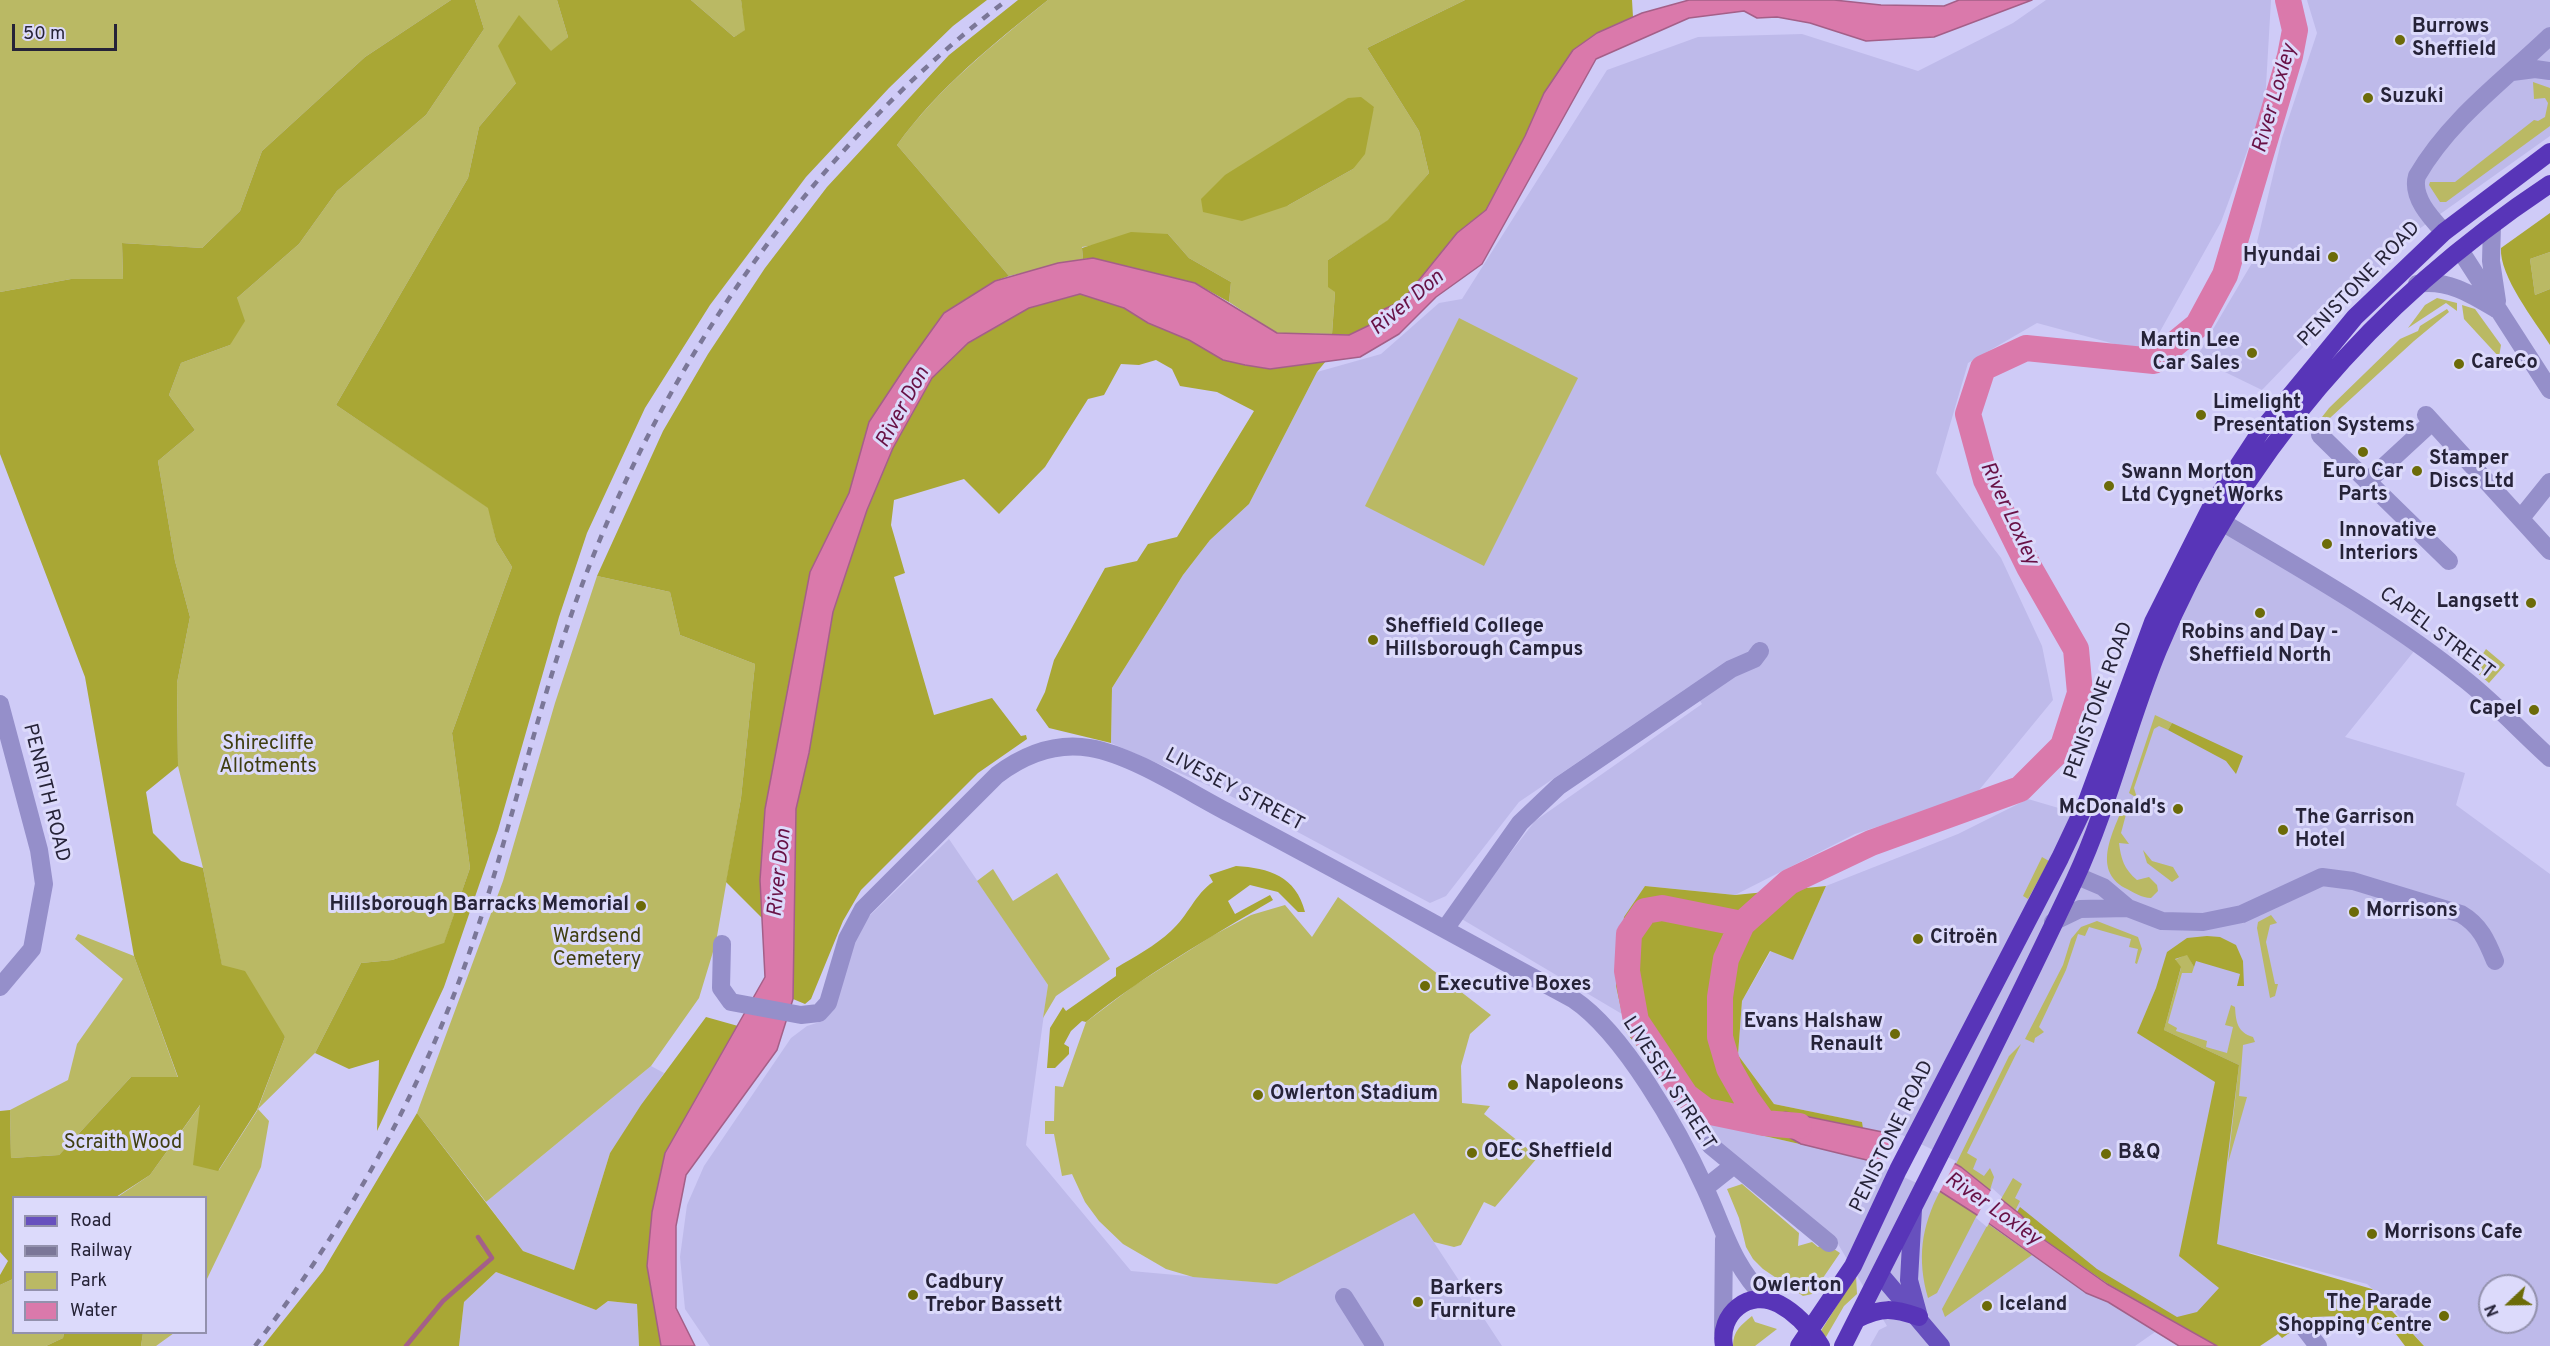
<!DOCTYPE html>
<meta charset="utf-8">
<style>
body{margin:0}
#map{position:relative;width:2550px;height:1346px;overflow:hidden;background:#cfcbf7;font-family:Overpass,sans-serif}
canvas{display:block}
.legend{position:absolute;left:12px;top:1196px;width:195px;height:138px;box-sizing:border-box;background:#dcdafb;border:2px solid #9391ad;margin:0;padding:8px 10px;list-style:none;font-size:18px;color:#262338}
.legend li{display:flex;align-items:center;gap:12px;height:30px}
.legend b{width:30px;border:2px solid #9391ad}
.north{position:absolute;left:2478px;top:1274px;width:60px;height:60px;box-sizing:border-box;background:#dcdafb;border:2px solid #9391ad;border-radius:50%;rotate:248deg;font-size:16px;font-weight:700;line-height:24px;text-align:center;color:#262338}
.north::after{content:'';display:block;margin:auto;width:21px;height:27px;background:#6c6b08;clip-path:polygon(50% 0,100% 100%,50% 72%,0 100%)}
.scale{position:absolute;left:12px;top:24px;width:105px;height:27px;box-sizing:border-box;border:3px solid #262338;border-top:0;padding-left:8px;font-size:18px;line-height:21px;white-space:nowrap;color:#262338;-webkit-text-stroke:4px #dcdafb;paint-order:stroke}
</style>
<div id="map">
<canvas width="2550" height="1346"></canvas>
<ul class="legend">
<li><b style="height:8px;background:#6750be"></b>Road</li>
<li><b style="height:8px;background:#7b7798"></b>Railway</li>
<li><b style="height:16px;background:#bab964"></b>Park</li>
<li><b style="height:16px;background:#da79ab"></b>Water</li>
</ul>
<div class="north">N</div>
<div class="scale">50 m</div>
</div>
<script>
const ctx = document.querySelector('canvas').getContext('2d');
ctx.lineJoin = 'round';
function fillPath(path, color) {
  ctx.fillStyle = color;
  ctx.fill(path, 'evenodd');
}
function stroke(path, color, width, dash) {
  ctx.strokeStyle = color;
  ctx.lineWidth = width;
  ctx.lineCap = dash ? 'butt' : 'round';
  ctx.setLineDash(dash || []);
  ctx.stroke(path);
}
function write(font, color, halo, rows, align = 'center') {
  ctx.font = font + ' Overpass,sans-serif';
  ctx.lineWidth = 6;
  ctx.setLineDash([]);
  ctx.textBaseline = 'middle';
  ctx.strokeStyle = halo;
  ctx.fillStyle = color;
  for (const [text, x, y, turn = 0] of rows) {
    ctx.save();
    ctx.translate(x, y);
    ctx.rotate((+turn || 0) * Math.PI / 180);
    ctx.textAlign = isNaN(turn) ? turn : align;
    if (halo) ctx.strokeText(text, 0, 0);
    ctx.fillText(text, 0, 0);
    ctx.restore();
  }
}
const built = new Path2D(`
 M2046,0h225l-6,103 -44,119 -73,131 -111,-30 -69,40 -32,110 65,85 41,88 11,54 -78,95 -120,39 -120,61 -90,-9 -29,100 6,28 -162,-96 75,-97 167,-117 -12,-18 -171,116 -73,94 -16,7 -207,-111 -112,-49 1,-55 71,-113 27,-35 39,-36 68,-132 64,-18 58,-51 23,-4 145,-229 91,-33 104,-3 116,37 95,-48z
 M2307,0h243v136l-138,98 -150,156 -66,-32 56,-95 30,-125 35,-105z
 M2222,514l193,136 -70,87 120,36 -9,32 94,69v472h-126l-37,-44 -20,-18 -119,-32 -53,94h-16l-24,-14 -20,14h-265l9,-16 8,-4 -49,-82 -144,-124 154,35 13,-33 -87,-18 -36,-49 4,-54 29,-50 22,8 33,-73 132,-52 70,-35 61,18 67,-166zM2490,1286h36v36h-36z
 M949,839l99,146 -22,160 105,126 146,13 137,-72 88,134h-792l-25,-37 -5,-52 7,-52 17,-39 87,-128 16,-12 16,-5 9,-10 23,-81z
 M651,1066l13,7 -54,80 -36,117 -51,-19 -37,-49z
 M496,1272l100,38 12,-9 29,3 2,42h-180l5,-44z`);
const green = new Path2D(`
 M0,0h451l-86,57 -103,94 -22,60 -38,37 -80,-5 1,36h-52l-71,13z
 M475,0h82l11,37 -52,46 -37,44 -11,51 -132,227 153,103 7,33 16,26 -60,166 18,135 -26,76 -52,16 -31,3 -46,90 -57,56 11,12 -8,46 -55,114v-83h-90l34,-23 51,-71 18,66 38,-59 28,-74 -63,-71 -19,-98 -25,-102 -1,-83 13,-66 -15,-56 -17,-100 37,-31 -26,-35 12,-32 49,-18 7,-47 62,-54 38,-53 89,-76 58,-86z
 M691,0h50l5,30 -12,7z
 M1048,0h417l-98,48 52,83 10,42 -40,47 -61,40 7,32 -3,42 -56,-1 -47,-31 2,-20 -42,-24 -21,-24 -86,13 1,12 -74,17 -112,-131c42,-58 96,-100 151,-145zM1374,107l-21,62 -66,37z
 M2533,82l17,6v38l-104,76h-6l-11,-17 1,-3h25l79,-62 4,1 7,-4 3,-14 -3,-5 -11,1z
 M2550,252v37l-15,6 -5,-36z
 M2437,298l20,5v8l-11,-8 -38,25 17,-23z
 M2462,305l13,4 26,36 -2,12 -35,-38z
 M2447,309l2,3 -35,29 -95,87 -4,-2 14,-18 71,-69 18,-8 2,-5z
 M1459,318l119,60 -94,188 -119,-60z
 M597,576l73,16 10,43 75,29 -14,134 -25,144 -17,56 -48,68 -165,136 -69,-89 86,-232 52,-178z
 M2486,649l19,16 -16,18 -16,-14z
 M2155,715l17,8 -4,7 -9,-4 -5,3 -20,59 3,10 -8,-5z
 M2130,802l5,2 -7,3 -7,26 8,11 -10,-1c2,16 5,26 18,37l12,-3 8,8 1,6 -7,7c-9,0 -18,-6 -26,-10 -34,-19 -11,-57 -1,-84z
 M2143,850l9,11 21,6 6,10 -7,5 -25,-19z
 M2042,857l7,4 -21,38 -5,-3z
 M993,869l20,32 44,-28 53,86 -54,37 -13,22 5,-33 -71,-104z
 M1338,897l153,118 -21,19 -9,32 1,37 28,3 -6,8 54,43 -43,50 -11,-5 -23,43 -7,2 -20,-5 -20,-29 -137,71 -84,-7 -27,-8 -43,-25 -24,-23 -14,-19 -13,-28 -10,2 -8,-42h-9v-13h9l1,-35 8,1 23,-65 49,-37 77,-49 39,-21 34,-10 27,32z
 M2271,915l6,8 -7,2 -4,17 9,42h3l-3,12 -5,2 -13,-70 1,-6z
 M2097,921l41,16 4,12 -5,15 -2,-1 3,-14 -9,-2 2,-8 -42,-12 -4,9 -7,-2 -12,36 -27,57 5,5 -9,6 -1,5 -9,-4 38,-74 8,-26 10,-12z
 M78,934l56,22 44,122 -47,-1 -72,78 -48,3 -1,-48 58,-30 9,-36 46,-65 -48,-40z
 M2187,954l7,13 -2,6h-10l-14,50 9,5 -1,3 31,10 -1,6 21,6 6,-26 -8,-2 6,-20 4,2c1,15 2,25 18,30l2,5 -12,3 -4,51 8,1 -19,66 11,-98 -75,-35 17,-62 -6,-8z
 M2021,1044l-54,109 10,6 -4,10 11,7 6,-8 4,9 -4,13 -34,-26 53,-108z
 M2013,1178l9,6 -7,14 5,3 -5,10 -14,-12z
 M1742,1184l57,49 -1,13 14,-4 6,5 7,-4 15,10 -28,41 -9,2 -40,-27 -10,-10 -7,-12 -7,-29 -12,-29z
 M1940,1191l37,24 -40,78 -9,5c-11,-39 -7,-71 12,-107z
 M1988,1224l44,31 -87,62 -3,-8z
 M1856,1275l1,19 -13,12 -18,31 -7,-3z
 M13,1279l1,53 50,1 -1,5 -17,8h-46v-61z
 M1752,1316l3,6 22,7 -22,17h-22c0,-15 8,-21 19,-30z
 M143,1333h31l-18,13h-15z`);
const forest = new Path2D(`
 M451,0h24l9,29 -58,86 -89,76 -38,53 -62,54 8,23 -15,24 -49,18 -12,32 26,35 -37,31 17,100 15,56 -13,66 1,83 -32,26 7,41 28,28 22,7 19,97 23,6 40,66 -28,73 -39,61 -25,-6 7,-60 -50,70 -34,22 -102,1 -1,81 -13,6v-10l8,-14 -8,-9v-141l10,-1 1,48 48,-3 72,-78h47l-44,-121 -49,-279 -85,-223v-162l71,-13h52l-1,-36 80,5 38,-37 22,-60 103,-94z
 M557,0h134l43,37 11,-7 -4,-30h246l-34,26 -64,62 -83,89 -96,128 -65,103 -58,125 -28,84 -61,213 -54,157 -67,144 2,-71 -30,9 -34,-16 46,-90 31,-3 52,-17 26,-75 -18,-135 60,-166 -16,-26 -8,-33 -152,-103 132,-227 11,-51 37,-44 -18,-37 21,-31 32,36 17,-14z
 M1018,0h30c-55,44 -109,87 -151,145l112,131 -14,5 -51,32 -75,109 -20,71 -39,79 -45,237 -5,71 3,39 -37,-37 15,-84 14,-134 -75,-29 -10,-43 -73,-16 66,-145 45,-77 57,-86 62,-81 122,-132z
 M1465,0h167l1,17 -36,16 -53,60 -19,43 -39,74 -29,23 -55,68 -22,10 -3,11 -28,13 -17,-1 3,-42 -7,-5v-27l60,-40 41,-47 -10,-42 -52,-83z
 M1361,97l13,10 -9,47 -12,15 -66,37 -45,15 -39,-9 -2,-13 24,-24 123,-77z
 M2550,213v39l-20,7 5,36 15,-6v56c-15,-24 -51,-69 -49,-97z
 M1131,232l37,2 21,24 42,24 -2,20 -34,-19 -102,-25 -10,1 -1,-11z
 M1080,294l44,14 24,15 41,17 34,20 46,9 57,-8 -9,11 -68,132 -39,36 -27,35 -71,113 -1,55 -62,-15 -13,-18 9,-18 9,-32 51,-92 32,-7 11,-17 29,-7 77,-126 -37,-19 -37,-6 -8,-17 -16,-9 -17,5 -18,-1 -17,31 -16,4 -43,68 -46,47 -35,-35 -70,21 -3,25 14,48 -11,4 40,138 58,-17 29,38 5,-1 1,4 -49,34 -117,117 -18,31 -32,78 -6,5 -12,-5 3,-190 13,-56 24,-141 34,-102 26,-62 39,-70 36,-35 61,-35z
 M2172,723l71,33 -7,18 -10,-13 -58,-31z
 M1236,866c33,2 60,10 69,46h-7l-20,-20 -28,-7 -22,16 7,13 35,-19 3,5c-64,38 -129,75 -187,122l-4,-1 -11,10 -7,13 5,3v7l-14,14h-8l3,-40 13,-21 3,4 50,-35v-8c18,-11 39,-22 55,-37 17,-15 24,-37 42,-49l-4,-7z
 M1645,886l90,9 91,-9 -33,74 -23,-9 -28,50 -4,54 36,49 88,18 4,26 -18,7 -154,-35 -68,-88 -10,-46 8,-69z
 M2207,936l13,1 16,8 7,16 1,25h-7l3,-12 -44,-13 -2,6 -7,-12 -12,4 6,8 -17,63 75,35 -22,179 155,45 52,57h-19l-12,-16 -53,-14 -27,1 -31,21 -4,-4 -18,12h-43l-109,-62 -65,-45 -26,-27 3,-5 77,62 80,48 20,-5 22,-24 -40,-32 36,-174 -78,-49 19,-45 11,-36 20,-14z
 M706,1017l32,9 -73,127 -13,59 9,134h-22l-2,-42 -29,-3 -12,9 -100,-38 -32,30 -5,44h-196l60,-75 94,-158 106,138 51,19 36,-117 31,-48z
 M64,1333v-1l79,1 -2,13h-95l17,-8z`);
const water = new Path2D(`
 M1689,0h145l47,5 63,1 15,-6h73l-98,37 -68,4 -56,-18 -33,-6 -20,1 -13,-7 -55,7 -93,41 -114,205 -46,33 -37,37 -39,23 -90,12 -25,-4 -22,-5 -34,-20 -41,-17 -24,-15 -44,-14 -51,14 -61,35 -36,35 -39,70 -26,62 -34,102 -24,141 -13,56 -3,190 -16,51 -91,125 -10,51v82l19,38h-34l-14,-80 5,-54 13,-59 100,-176 -5,-97 5,-71 45,-237 39,-79 20,-71 37,-56 38,-53 51,-32 63,-18 35,-5 102,25 82,50 72,2 27,-13 4,-11 22,-10 55,-68 29,-23 39,-74 19,-43 29,-43 24,-17 45,-20z
 M1785,1112l112,23 44,21 20,11 60,48 22,24 64,45 110,62h-38l-71,-44 -22,-9 -109,-78 -50,-32 -44,-19 -82,-20 -37,-21z`);
const pier = new Path2D(`
 M1896,1132l60,29 -17,32 -60,-27z
 M1992,1188l10,9 -15,30 -11,-9z`);
const stream = new Path2D(`
 M406,1346l37,-45 49,-43 -14,-21`);
const river = new Path2D(`
 M1742,924l-80,-16 -17,3 -16,23 -2,37 9,50 50,75 20,15 58,12
 M1799,1126l-35,-3 -18,-25 -17,-30 -9,-31v-40l6,-38 16,-35 47,-42 82,-39 149,-54 43,-43 17,-53 -4,-44 -47,-82 -43,-87 -18,-66 15,-46 43,-20 128,13 44,-36 27,-50 65,-219 5,-26 -7,-30`);
const minor = new Path2D(`
 M2512,72l23,-3 15,2
 M2492,225l-1,36 6,40
 M2444,232c-13,-14 -33,-35 -27,-56 33,-57 86,-95 133,-140
 M2460,250l90,140
 M2417,284c30,-5 54,10 79,25
 M2426,415l124,136
 M2320,435l129,126
 M2367,482l65,-60
 M2521,518l29,-36
 M2222,522c82,49 167,96 241,156 31,24 58,54 87,80
 M0,704l39,146 5,34 -12,65 -32,38
 M2077,876l26,11 25,21 34,13 41,1 39,-8 80,-37 31,4 108,33c19,11 26,27 34,47
 M2053,922l27,-13 48,-1
 M1445,929l75,-106 39,-37 172,-117 23,-10 6,-8
 M722,944l-1,44 10,14 70,13 18,-2 9,-10 19,-64 16,-30 134,-134c28,-21 58,-33 93,-27 43,7 100,45 139,65 116,61 229,124 344,186 51,34 106,132 132,189 20,43 26,75 61,111
 M1710,1145l119,98
 M1705,1188l29,-23
 M1344,1297l31,49
 M2305,1329l13,17
 M1723,1333l1,-94`);
const major = new Path2D(`
 M1913,1209l-4,71 10,37
 M1880,1274l61,72`);
const highway = new Path2D(`
 M1857,1319c26,-12 35,-11 62,-2
 M1724,1346c-6,-32 25,-58 55,-42 17,9 32,26 42,42
 M1799,1346l54,-80 45,-96 162,-312 27,-57 66,-179 58,-115 50,-76 94,-114 89,-85 106,-80
 M1843,1346c78,-155 158,-309 232,-467 34,-73 52,-154 83,-229 80,-193 218,-351 392,-466`);
const rail = new Path2D(`
 M255,1346c86,-113 157,-237 206,-370 47,-128 73,-263 121,-391 84,-225 232,-439 425,-585`);
const markers = [
 [2400,40,6,"#6c6b08"],
 [2368,98,6,"#6c6b08"],
 [2333,257,6,"#6c6b08"],
 [2252,353,6,"#6c6b08"],
 [2459,364,6,"#6c6b08"],
 [2201,415,6,"#6c6b08"],
 [2363,452,6,"#6c6b08"],
 [2417,471,6,"#6c6b08"],
 [2109,486,6,"#6c6b08"],
 [2327,544,6,"#6c6b08"],
 [2531,603,6,"#6c6b08"],
 [2260,613,6,"#6c6b08"],
 [1373,640,6,"#6c6b08"],
 [2534,710,6,"#6c6b08"],
 [2178,809,6,"#6c6b08"],
 [2283,830,6,"#6c6b08"],
 [641,906,6,"#6c6b08"],
 [2354,912,6,"#6c6b08"],
 [1918,939,6,"#6c6b08"],
 [1425,986,6,"#6c6b08"],
 [1895,1034,6,"#6c6b08"],
 [1513,1085,6,"#6c6b08"],
 [1258,1095,6,"#6c6b08"],
 [1472,1153,6,"#6c6b08"],
 [2106,1154,6,"#6c6b08"],
 [2372,1234,6,"#6c6b08"],
 [913,1295,6,"#6c6b08"],
 [1418,1302,6,"#6c6b08"],
 [1987,1306,6,"#6c6b08"],
 [2444,1316,6,"#6c6b08"]
];
const poiNames = [
 ["Burrows",2412,28],
 ["Sheffield",2412,51],
 ["Suzuki",2380,98],
 ["Hyundai",2321,257,"right"],
 ["Martin Lee",2240,342,"right"],
 ["Car Sales",2240,365,"right"],
 ["CareCo",2471,364],
 ["Limelight",2213,404],
 ["Presentation Systems",2213,427],
 ["Stamper",2429,460],
 ["Discs Ltd",2429,483],
 ["Euro Car",2363,473,"center"],
 ["Parts",2363,496,"center"],
 ["Swann Morton",2121,474],
 ["Ltd Cygnet Works",2121,497],
 ["Innovative",2339,532],
 ["Interiors",2339,555],
 ["Langsett",2519,603,"right"],
 ["Sheffield College",1385,628],
 ["Hillsborough Campus",1385,651],
 ["Robins and Day -",2260,634,"center"],
 ["Sheffield North",2260,657,"center"],
 ["Capel",2522,710,"right"],
 ["McDonald's",2166,809,"right"],
 ["The Garrison",2295,819],
 ["Hotel",2295,842],
 ["Hillsborough Barracks Memorial",629,906,"right"],
 ["Morrisons",2366,912],
 ["Citroën",1930,939],
 ["Executive Boxes",1437,986],
 ["Evans Halshaw",1883,1023,"right"],
 ["Renault",1883,1046,"right"],
 ["Napoleons",1525,1085],
 ["Owlerton Stadium",1270,1095],
 ["OEC Sheffield",1484,1153],
 ["B&Q",2118,1154],
 ["Morrisons Cafe",2384,1234],
 ["Cadbury",925,1284],
 ["Trebor Bassett",925,1307],
 ["Barkers",1430,1290],
 ["Furniture",1430,1313],
 ["The Parade",2432,1304,"right"],
 ["Shopping Centre",2432,1327,"right"],
 ["Iceland",1999,1306]
];
const streetNames = [
 ["PENISTONE ROAD",2360,285,-46],
 ["CAPEL STREET",2436,634,37],
 ["PENISTONE ROAD",2100,701,-70],
 ["LIVESEY STREET",1234,791,28],
 ["PENRITH ROAD",45,793,76],
 ["LIVESEY STREET",1668,1084,57],
 ["PENISTONE ROAD",1893,1137,-64]
];
const parkNames = [
 ["Shirecliffe",268,745],
 ["Allotments",268,768],
 ["Wardsend",597,938],
 ["Cemetery",597,961],
 ["Scraith Wood",123,1144]
];
const waterNames = [
 ["River Loxley",2276,99,-74],
 ["River Don",1408,304,-40],
 ["River Don",904,408,-61],
 ["River Loxley",2008,514,65],
 ["River Don",781,873,-84],
 ["River Loxley",1992,1210,35]
];
const neighbourhoodNames = [
 ["Owlerton",1797,1287]
];
fillPath(built, '#bebaea');
fillPath(green, '#bab964');
fillPath(forest, '#a9a735');
fillPath(water, '#da79ab');
stroke(water, '#a45f88', 1.5);
fillPath(pier, '#cfcbf7');
stroke(stream, '#a45f88', 4.5);
stroke(river, '#da79ab', 26);
stroke(minor, '#958fca', 18);
stroke(major, '#6750be', 18);
stroke(highway, '#5835b8', 18);
stroke(rail, '#7b7798', 4.5, [8, 8]);
for (const [x, y, r, color] of markers) {
  const dot = new Path2D();
  dot.arc(x, y, r, 0, 2 * Math.PI);
  ctx.fillStyle = color;
  ctx.fill(dot);
  stroke(dot, '#dcdafb', 2);
}
write('bold 20px', '#262338', '#dcdafb', poiNames, 'left');
write('20px', '#262338', '#dcdafb', streetNames);
write('20px', '#3f3e10', '#dcdafb', parkNames);
write('italic 21px', '#681146', '#dcdafb', waterNames);
write('bold 21px', '#262338', '#dcdafb', neighbourhoodNames);
</script>
